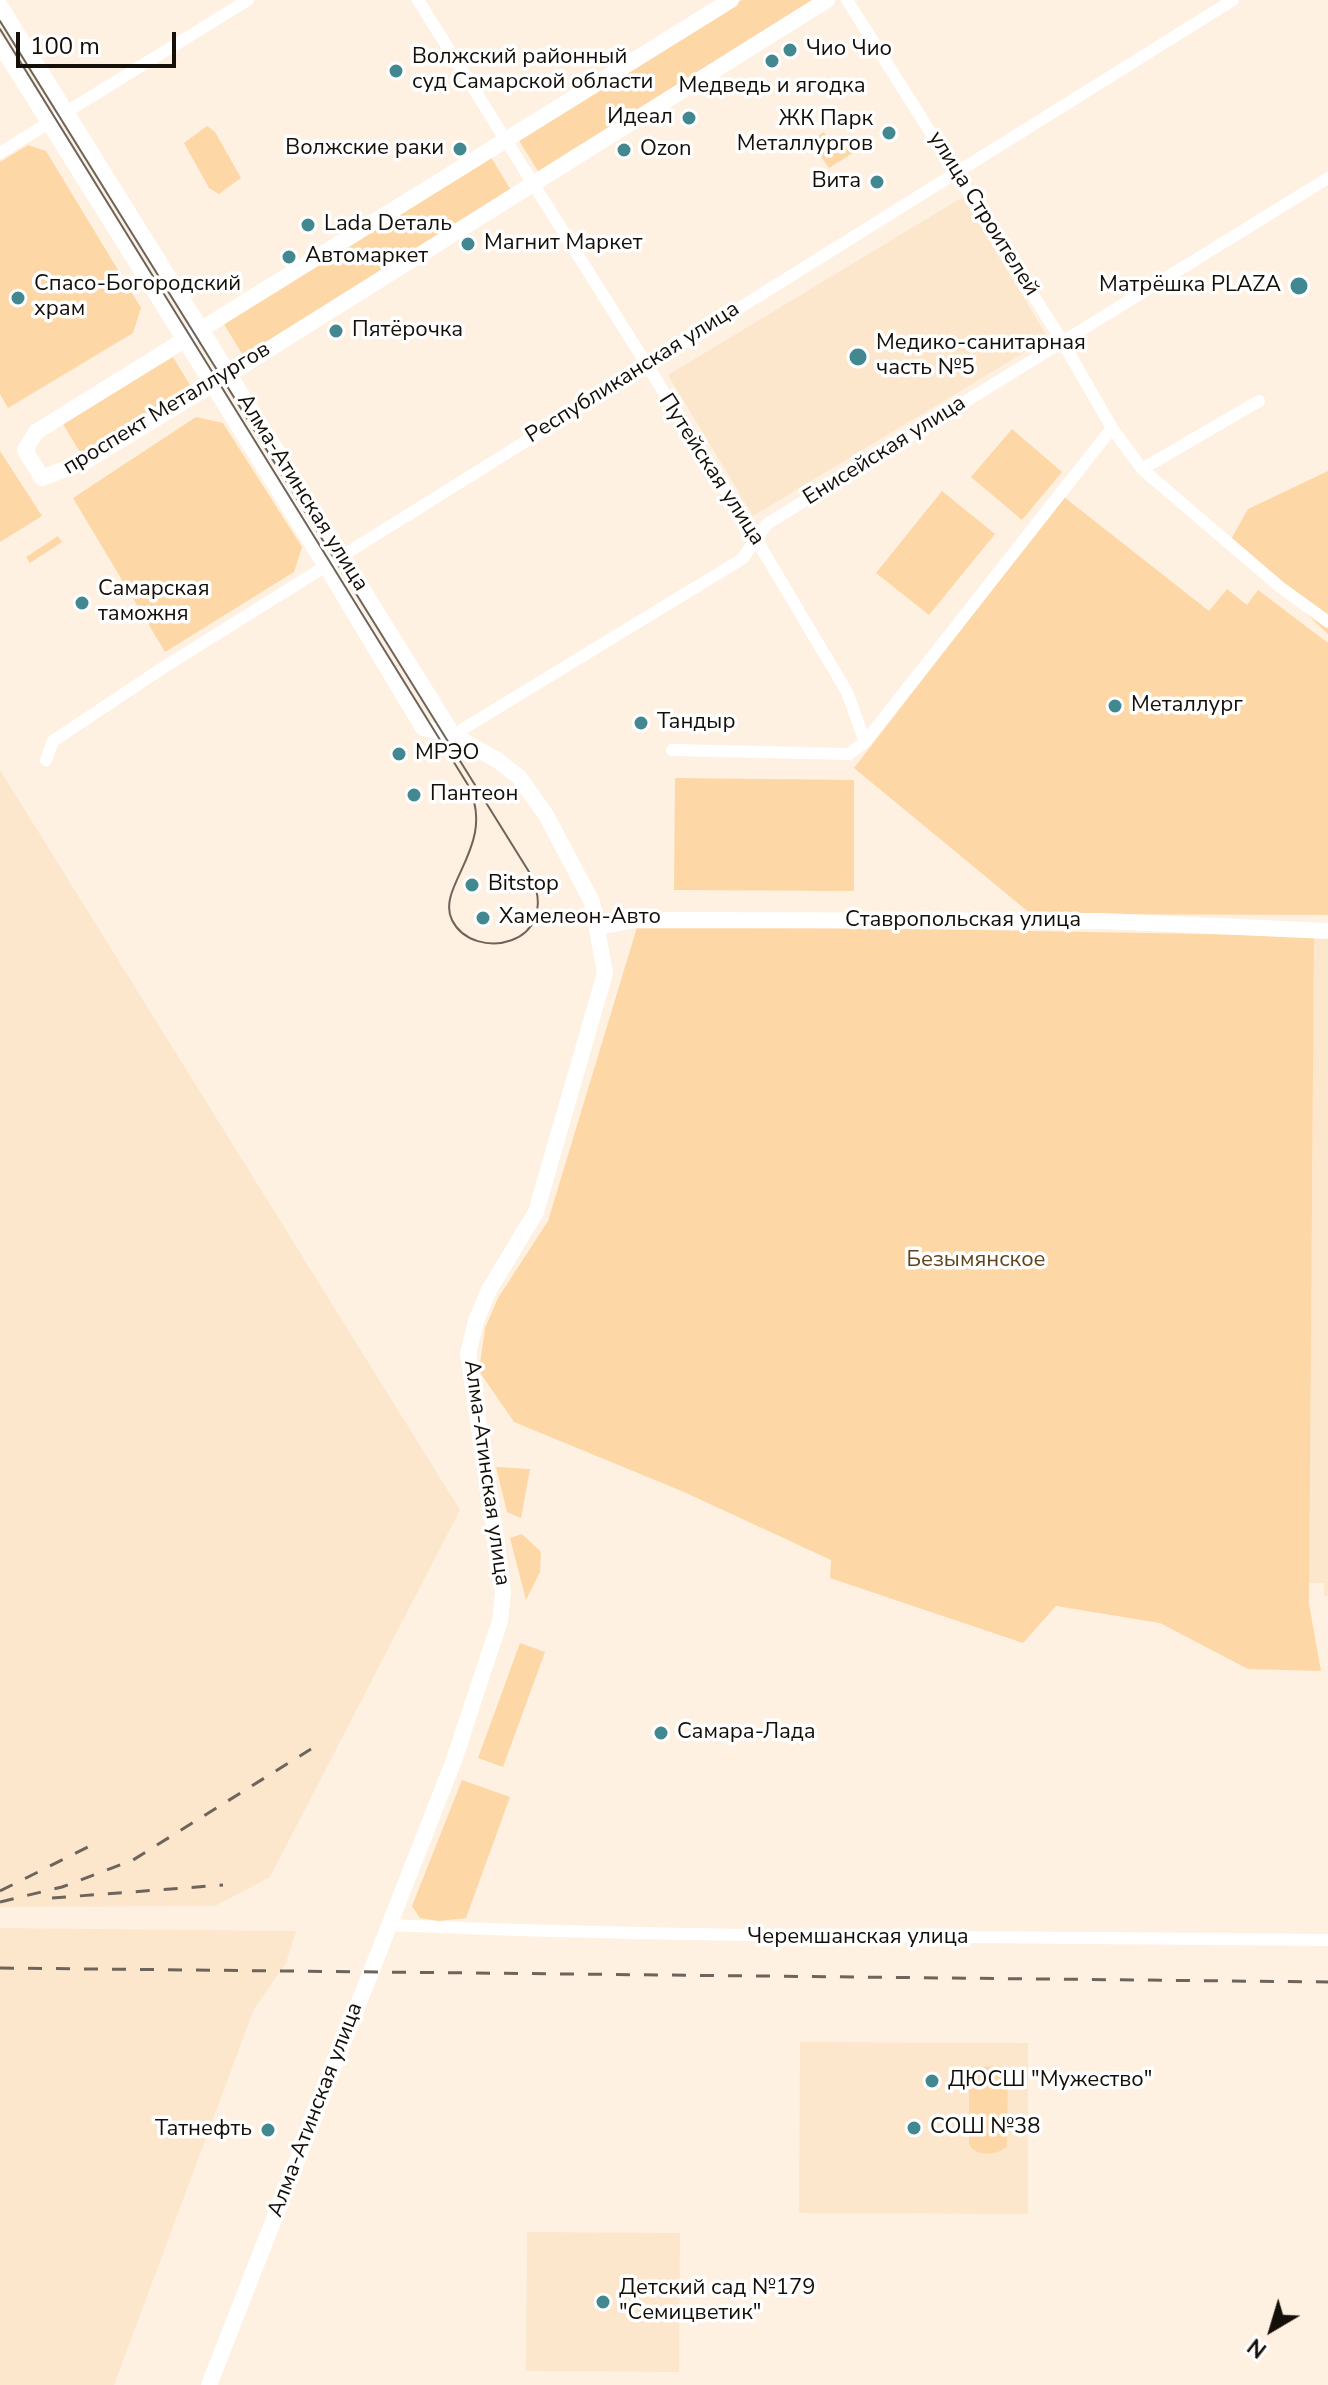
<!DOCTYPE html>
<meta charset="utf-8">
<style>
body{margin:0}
#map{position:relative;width:1328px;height:2385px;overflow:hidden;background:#fef1e1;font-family:"Nunito Sans",sans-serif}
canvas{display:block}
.north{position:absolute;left:1232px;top:2289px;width:80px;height:80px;-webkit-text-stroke:6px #fff;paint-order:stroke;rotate:218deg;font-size:22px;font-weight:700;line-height:32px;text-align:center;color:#140f08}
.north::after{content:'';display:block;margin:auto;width:28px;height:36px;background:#140f08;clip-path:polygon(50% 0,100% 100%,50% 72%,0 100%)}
.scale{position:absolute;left:16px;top:32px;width:160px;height:36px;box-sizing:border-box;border:4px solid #140f08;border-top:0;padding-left:10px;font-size:24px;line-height:28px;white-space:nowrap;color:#140f08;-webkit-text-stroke:6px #fff;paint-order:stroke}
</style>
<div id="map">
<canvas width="1328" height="2385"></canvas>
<div class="north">N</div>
<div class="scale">100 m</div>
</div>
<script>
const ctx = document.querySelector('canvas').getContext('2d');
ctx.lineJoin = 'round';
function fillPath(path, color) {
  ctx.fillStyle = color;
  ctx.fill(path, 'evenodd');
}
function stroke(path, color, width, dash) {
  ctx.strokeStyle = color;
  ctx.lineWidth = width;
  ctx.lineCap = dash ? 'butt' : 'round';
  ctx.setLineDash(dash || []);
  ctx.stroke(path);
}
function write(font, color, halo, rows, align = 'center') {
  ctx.font = font + ' "Nunito Sans",sans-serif';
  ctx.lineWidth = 7;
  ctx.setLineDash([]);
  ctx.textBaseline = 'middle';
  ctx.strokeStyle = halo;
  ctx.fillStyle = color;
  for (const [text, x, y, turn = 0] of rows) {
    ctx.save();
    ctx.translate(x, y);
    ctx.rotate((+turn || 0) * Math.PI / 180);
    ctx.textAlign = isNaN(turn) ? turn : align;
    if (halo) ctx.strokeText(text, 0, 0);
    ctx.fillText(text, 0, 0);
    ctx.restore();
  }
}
const built = new Path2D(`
 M963,197l85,141 -295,178 -85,-141z
 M0,770l460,740 -190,367 -55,29 -215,1z
 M1314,936h14v660h-4v-13h-15z
 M0,1928l296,3 -10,32 -32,46 -140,376h-114z
 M800,2042l228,1v171l-229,-1z
 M527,2232l153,1 -1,139 -153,-1z`);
const green = new Path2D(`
 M742,0h71l-275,171 -20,-32z
 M207,126l8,6 26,46 -22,16 -10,-6 -25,-45z
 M824,132l7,11 11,-7 11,17 -24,15 -18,-27z
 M28,145l18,6 95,157 -8,25 -125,75 -8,-14v-232z
 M489,154l22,36 -267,167 -22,-36z
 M173,357l17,28 -109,69 -18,-30z
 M196,417l27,6 79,124 -8,25 -129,80 -92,-154z
 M1012,429l50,43 -40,48 -51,-43z
 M0,451l42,65 -42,26z
 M1328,471v163l-98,-93 18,-32z
 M942,491l53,43 -66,81 -53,-42z
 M1064,497l145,114 18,-22 20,16 11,-15 70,53v272l-297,-1 -177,-146z
 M58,536l4,6 -32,21 -4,-6z
 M675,778l179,2v111l-180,-1z
 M638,924l676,12 -5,668 12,67 -73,-2 -88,-46 -104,-17 -33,37 -193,-65 1,-18 -147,-68 -170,-70 -35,-51 6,-43 13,-30 50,-77z
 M496,1467l34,2 -9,49 -14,-6z
 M522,1534l19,18 -1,20 -14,28 -16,-62z
 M520,1643l25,9 -42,115 -25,-9z
 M462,1780l48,17 -44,121 -27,3 -19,-3 -8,-12z
 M999,2066l9,8 -1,72c-10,10 -29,11 -38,-1v-71l10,-7z`);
const minor = new Path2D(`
 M418,0l338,539 91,153 18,50
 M847,0l215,341 50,87 30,41 138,118 48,35
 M0,153l248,-153
 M1142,469l117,-68
 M453,735l289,-176 25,-35 561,-346
 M672,750l177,4 16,-12 247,-314
 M46,760l7,-19 108,-72 1072,-669
 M388,1925c313,14 626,11 940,15`);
const tertiary = new Path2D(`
 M731,0l-695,432 -11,18 17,28 44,-17 137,-83 604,-378
 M0,6l453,729
 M0,44l326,522 97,162 30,7 44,25 22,17 27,38 46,87 13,71 -69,239 -47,78 -13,31 -8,33 29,191 6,47 -3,29 -46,139 -245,625
 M599,927l34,-7 470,1 225,10`);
const tram = new Path2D(`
 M0,21l531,854c32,71 -58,88 -79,45 -17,-34 46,-74 16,-135l-468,-756`);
const rail = new Path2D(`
 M0,1891l96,-48
 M52,1898l171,-13
 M0,1902l62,-15 71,-27 178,-111
 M0,1968l1328,14`);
const markers = [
 [790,50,8,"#418891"],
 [772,61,8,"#418891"],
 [396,71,8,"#418891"],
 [689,118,8,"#418891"],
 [889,133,8,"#418891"],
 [460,149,8,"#418891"],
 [624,150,8,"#418891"],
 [877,182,8,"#418891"],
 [308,225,8,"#418891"],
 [468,244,8,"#418891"],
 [289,257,8,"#418891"],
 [1299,286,10,"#418891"],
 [18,298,8,"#418891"],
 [336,331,8,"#418891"],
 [858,357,10,"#418891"],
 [82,603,8,"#418891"],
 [1115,706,8,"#418891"],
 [641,723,8,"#418891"],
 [399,754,8,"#418891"],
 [414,795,8,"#418891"],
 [472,885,8,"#418891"],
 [483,918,8,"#418891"],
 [661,1733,8,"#418891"],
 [932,2081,8,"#418891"],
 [914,2128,8,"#418891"],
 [268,2130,8,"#418891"],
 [603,2302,8,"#418891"]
];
const poiNames = [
 ["Чио Чио",806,50],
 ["Волжский районный",412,58],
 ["суд Самарской области",412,83],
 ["Медведь и ягодка",772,87,"center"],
 ["Идеал",673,118,"right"],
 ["ЖК Парк",873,120,"right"],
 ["Металлургов",873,145,"right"],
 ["Волжские раки",444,149,"right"],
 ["Ozon",640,150],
 ["Вита",861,182,"right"],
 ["Lada Dеталь",324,225],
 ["Магнит Маркет",484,244],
 ["Автомаркет",305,257],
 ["Спасо-Богородский",34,285],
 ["храм",34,310],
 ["Матрёшка PLAZA",1281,286,"right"],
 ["Пятёрочка",352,331],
 ["Медико-санитарная",876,344],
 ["часть №5",876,369],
 ["Самарская",98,590],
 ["таможня",98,615],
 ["Металлург",1131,706],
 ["Тандыр",657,723],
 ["МРЭО",415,754],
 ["Пантеон",430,795],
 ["Bitstop",488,885],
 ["Хамелеон-Авто",499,918],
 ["Самара-Лада",677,1733],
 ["ДЮСШ \"Мужество\"",948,2081],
 ["СОШ №38",930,2128],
 ["Татнефть",252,2130,"right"],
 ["Детский сад №179",619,2289],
 ["\"Семицветик\"",619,2314]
];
const streetNames = [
 ["улица Строителей",983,214,58],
 ["Республиканская улица",633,373,-32],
 ["проспект Металлургов",167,409,-31],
 ["Енисейская улица",885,451,-32],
 ["Путейская улица",711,470,57],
 ["Алма-Атинская улица",302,493,58],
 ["Ставропольская улица",963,921],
 ["Алма-Атинская улица",486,1473,82],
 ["Черемшанская улица",858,1938],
 ["Алма-Атинская улица",316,2110,-69]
];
const parkNames = [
 ["Безымянское",976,1261]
];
fillPath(built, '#fce7cd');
fillPath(green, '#fed7a6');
stroke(minor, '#fff', 12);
stroke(tertiary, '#fff', 16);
stroke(tram, '#6d655b', 2);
stroke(rail, '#6d655b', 3, [14, 14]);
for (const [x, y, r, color] of markers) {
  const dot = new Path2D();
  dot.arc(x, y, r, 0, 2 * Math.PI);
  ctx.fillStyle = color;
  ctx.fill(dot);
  stroke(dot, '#fff', 3);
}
write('22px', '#140f08', '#fff', poiNames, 'left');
write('22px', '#140f08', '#fff', streetNames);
write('22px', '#61441c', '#fff', parkNames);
</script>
